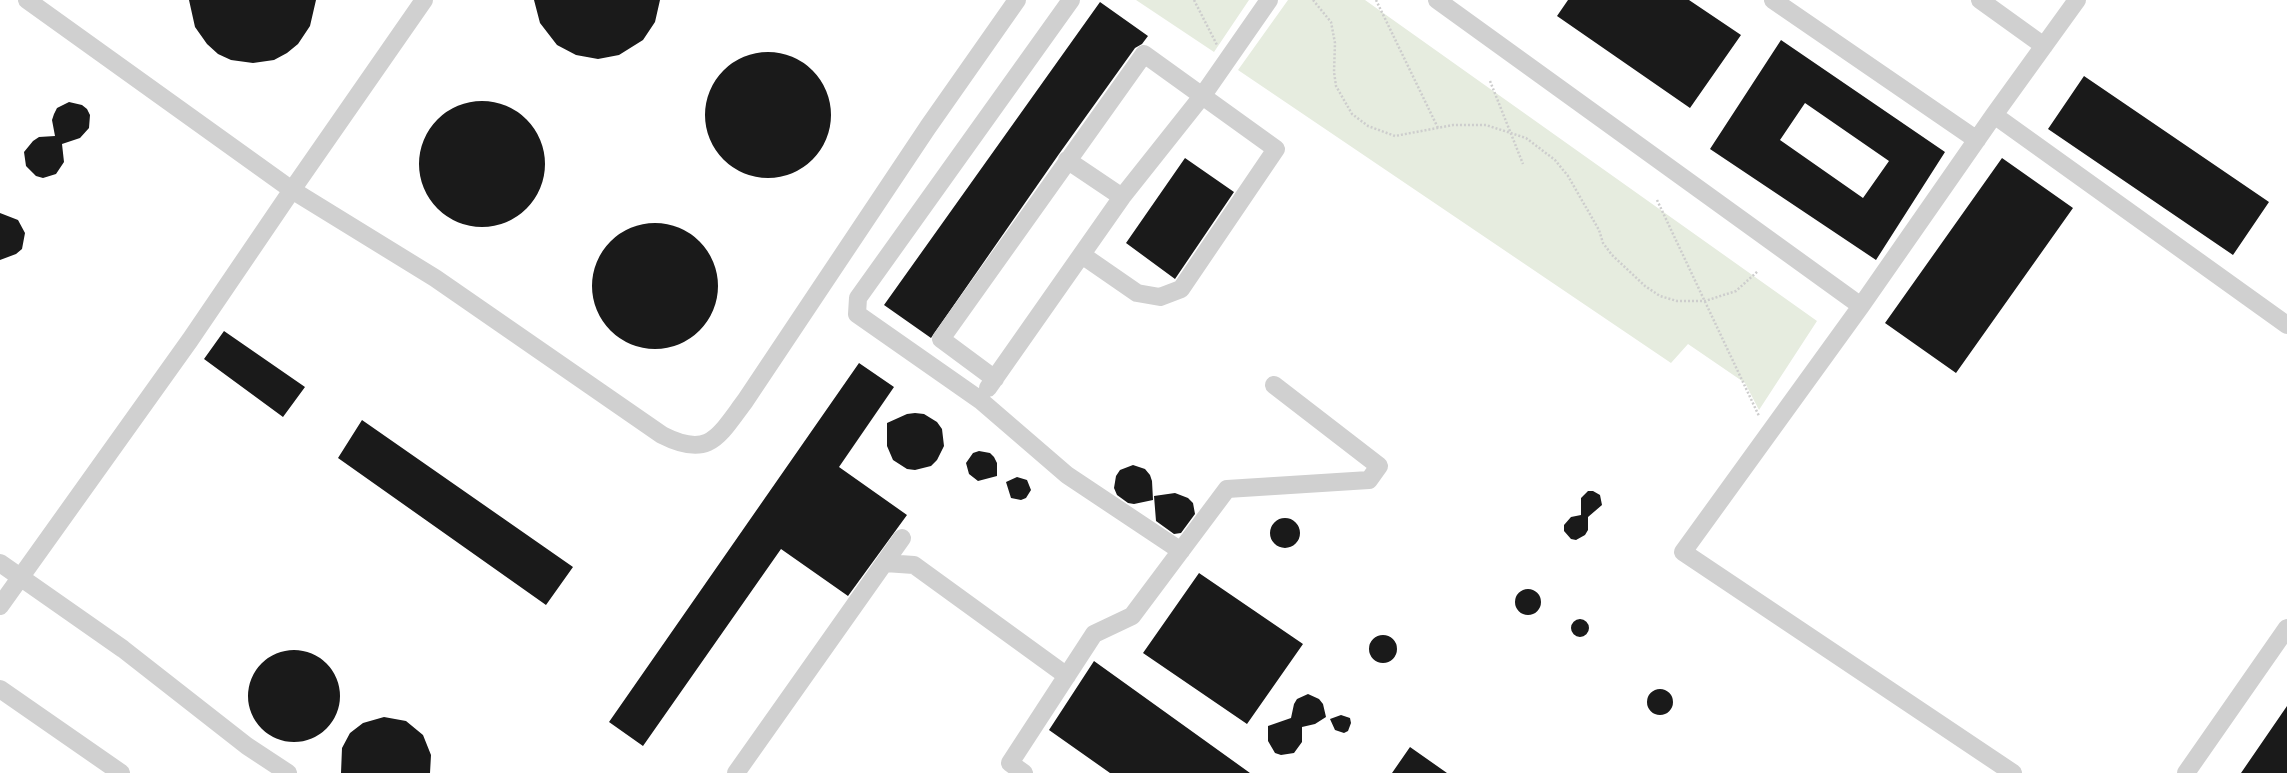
<!DOCTYPE html>
<style>
body{margin:0}
canvas{display:block;background:#fff}
</style>
<canvas width="2287" height="773"></canvas>
<script>
const ctx = document.querySelector('canvas').getContext('2d');
ctx.lineJoin = 'round';
function fillPath(path, color) {
  ctx.fillStyle = color;
  ctx.fill(path, 'evenodd');
}
function stroke(path, color, width, dash) {
  ctx.strokeStyle = color;
  ctx.lineWidth = width;
  ctx.lineCap = dash ? 'butt' : 'round';
  ctx.setLineDash(dash || []);
  ctx.stroke(path);
}
const green = new Path2D(`
 M1136,0h113l-35,52z
 M1288,0h77l452,321 -58,89 -14,-27 -57,-39 -17,19 -433,-293z`);
const building = new Path2D(`
 M189,0h127l-6,26 -12,18 -11,9 -13,7 -21,3 -22,-3 -13,-6 -11,-10 -12,-17z
 M534,0h126l-5,22 -12,18 -24,15 -21,4 -22,-4 -19,-10 -17,-22z
 M1568,0h121l52,35 -51,73 -133,-92z
 M1100,2l48,34 -6,8 -7,4 -76,106 -128,184 -47,-33z
 M1781,40l164,112 -69,108 -166,-111zM1805,103l84,58 -26,37 -83,-58z
 M705 115a63 63 0 1 1 126 0a63 63 0 1 1-126 0Z
 M2084,76l185,126 -36,53 -185,-126z
 M419 164a63 63 0 1 1 126 0a63 63 0 1 1-126 0Z
 M69,102l13,3 5,4 3,6 -1,13 -9,10 -18,6 2,18 -8,12 -13,4 -7,-2 -10,-10 -2,-14 9,-11 6,-4 16,-1 -3,-16 2,-6 3,-6z
 M1185,158l49,34 -59,87 -49,-36z
 M2002,158l71,50 -117,165 -71,-50z
 M0,213l18,7 7,13 -3,16 -6,5 -16,6z
 M592 286a63 63 0 1 1 126 0a63 63 0 1 1-126 0Z
 M224,331l81,56 -22,30 -79,-58z
 M859,363l35,24 -55,80 68,48 -59,81 -67,-47 -138,197 -34,-24z
 M915,413l9,1 13,8 5,7 2,17 -7,14 -6,6 -16,4 -8,-1 -14,-9 -6,-14v-23l20,-9z
 M362,420l211,147 -27,38 -208,-147z
 M979,451l11,2 4,4 3,6v13l-19,5 -9,-7 -3,-11 7,-10z
 M1133,465l12,4 5,6 2,6 1,19 -19,4 -6,-1 -11,-8 -3,-7 2,-12 4,-6z
 M1017,477l10,3 4,10 -5,8 -5,2 -10,-2 -5,-16z
 M1588,491h5l7,4 2,10 -14,12v13l-3,5 -9,5 -5,-1 -7,-8v-6l7,-8 10,-2v-17z
 M1175,493l13,5 5,5 2,11 -14,19 -7,1 -18,-13 -2,-25z
 M1270 533a15 15 0 1 1 30 0a15 15 0 1 1-30 0Z
 M1199,573l104,71 -56,80 -104,-71z
 M1515 602a13 13 0 1 1 26 0a13 13 0 1 1-26 0Z
 M1571 628a9 9 0 1 1 18 0a9 9 0 1 1-18 0Z
 M1369 649a14 14 0 1 1 28 0a14 14 0 1 1-28 0Z
 M248 696a46 46 0 1 1 92 0a46 46 0 1 1-92 0Z
 M1094,661l156,112h-140l-61,-43z
 M1647 702a13 13 0 1 1 26 0a13 13 0 1 1-26 0Z
 M1308,694l11,5 4,5 3,13 -11,7 -13,3v15l-8,11 -13,2 -6,-2 -7,-12v-15l23,-8 3,-14 3,-5z
 M2287,706v67h-46z
 M1341,715l9,3 1,5 -3,8 -4,2 -9,-3 -5,-11z
 M384,717l22,4 17,14 8,20 -1,18h-89l1,-25 8,-15 13,-10z
 M1410,747l37,26h-55z`);
const path = new Path2D(`
 M1194,0l23,45
 M1313,0l18,22 4,21 -1,29 2,14 16,28 16,12 27,10 58,-11h33l40,13 29,22 13,16 31,54 4,13 9,12 33,31 15,10 17,5h28l31,-10 22,-20
 M1376,0l62,128
 M1490,81l33,83
 M1657,200l102,216`);
const minor = new Path2D(`
 M27,0l265,190 143,88 227,157c47,24 56,2 83,-34l183,-274 89,-127
 M1071,0l-213,298 -1,16 123,86 87,75 114,76
 M1437,0l424,306
 M1773,0l204,140
 M1980,0l64,46
 M1994,115l293,210
 M1067,160l55,37
 M995,379l-54,-40 203,-285 132,95 -95,140 -21,8 -23,-4 -55,-38
 M988,388l134,-191 81,-102 66,-95
 M0,563l123,86 124,97 41,27
 M885,563l29,2 153,111
 M0,606l190,-266 102,-150 132,-190
 M0,689l121,84
 M736,773l166,-235
 M1024,773l-14,-10 84,-129 38,-18 95,-127 142,-9 10,-14 -105,-81
 M2013,773l-330,-221 178,-246 133,-191 83,-115
 M2186,773l101,-145`);
fillPath(green, '#e6ecdf');
fillPath(building, '#1a1a1a');
stroke(path, '#cdcdcd', 2.5, [2, 2]);
stroke(minor, '#d0d0d0', 18);
</script>
